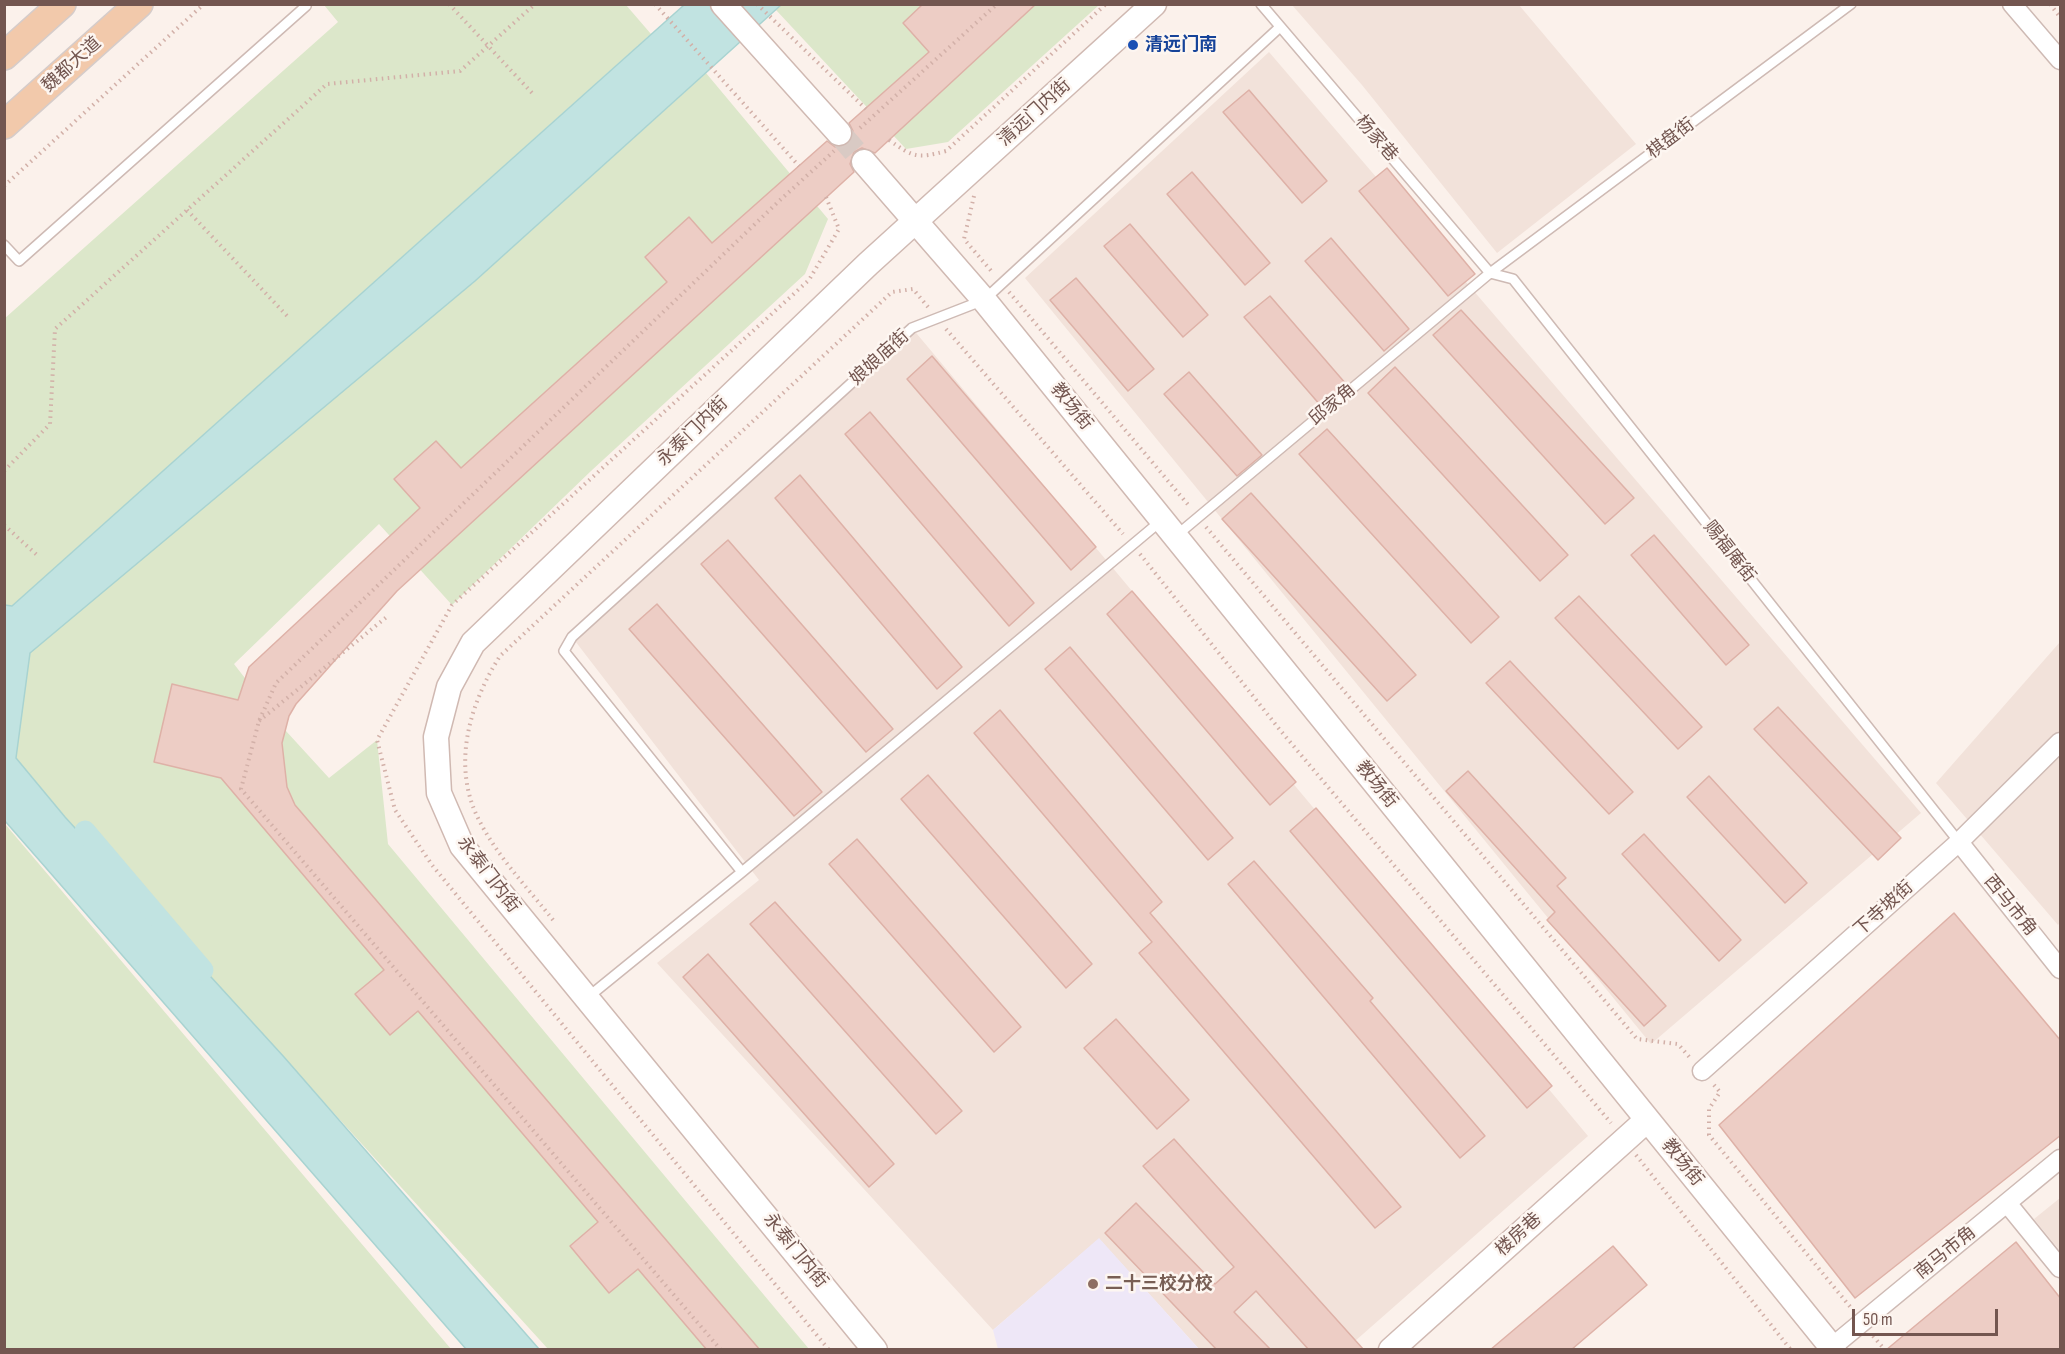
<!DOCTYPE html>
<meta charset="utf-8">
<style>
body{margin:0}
#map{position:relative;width:2065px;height:1354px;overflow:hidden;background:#fbf1eb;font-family:"Sofia Sans Condensed",sans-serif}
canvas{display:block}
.frame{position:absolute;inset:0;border:6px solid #735650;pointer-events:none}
.scale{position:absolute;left:1852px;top:1309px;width:146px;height:27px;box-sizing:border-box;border:3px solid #735650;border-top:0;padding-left:8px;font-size:18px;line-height:21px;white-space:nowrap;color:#735650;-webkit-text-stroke:4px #fdf6f1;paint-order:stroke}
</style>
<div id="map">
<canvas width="2065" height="1354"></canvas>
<div class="frame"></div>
<div class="scale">50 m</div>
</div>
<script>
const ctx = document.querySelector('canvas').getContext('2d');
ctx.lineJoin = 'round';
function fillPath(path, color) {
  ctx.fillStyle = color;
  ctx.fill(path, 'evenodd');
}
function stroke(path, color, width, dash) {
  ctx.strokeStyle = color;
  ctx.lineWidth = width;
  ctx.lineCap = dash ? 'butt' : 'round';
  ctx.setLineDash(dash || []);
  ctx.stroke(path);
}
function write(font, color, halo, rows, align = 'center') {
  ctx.font = font + ' "Sofia Sans Condensed","Noto Sans SC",sans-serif';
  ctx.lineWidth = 5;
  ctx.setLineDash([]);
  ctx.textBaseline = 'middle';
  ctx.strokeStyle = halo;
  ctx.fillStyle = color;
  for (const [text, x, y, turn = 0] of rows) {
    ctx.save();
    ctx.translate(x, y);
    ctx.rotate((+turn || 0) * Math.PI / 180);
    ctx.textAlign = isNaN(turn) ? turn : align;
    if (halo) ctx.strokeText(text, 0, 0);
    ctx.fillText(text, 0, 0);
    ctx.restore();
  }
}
const residential = new Path2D(`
 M1292,5h227l117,139 -139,109 -135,-168z
 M1269,52l652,761 -270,231 -626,-766z
 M912,328l676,808 -242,213h-147l-100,-110 -106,91 -336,-367 102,-83 -187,-243z
 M2060,642v280l-2,3 -122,-142z
 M2060,1198v53l-26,-32z`);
const education = new Path2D(`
 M1099,1238l100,111h-201l-5,-19z`);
const green = new Path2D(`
 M781,4l318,1 -151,137 -42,7 -130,-139z
 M324,5h302l25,29 -639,572 -8,-1v-286l334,-297z
 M706,73l122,146 -23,55 -214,197 -139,134 -73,-81 -145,140 52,67 43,47 48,-38 11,104 421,505h-261l-483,-532 -49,-59 14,-106 445,-371z
 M4,824h1l446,525h-446z`);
const water = new Path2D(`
 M684,5h97l-306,276 -445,372 -14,105 49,59 219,240 255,292h-73l-461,-528v-216l7,1z`);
const canal = new Path2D(`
 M85,831l118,139`);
const building = new Path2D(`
 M923,4h113l-161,149 -13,-5 -8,4 -4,12 4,8 -457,419 -101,113 -7,12 -7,27 5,44 8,18 465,545h-53l-69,-81 -29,24 -39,-47 28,-24 -180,-211 -28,24 -35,-41 29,-24 -163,-192 -67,-16 18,-78 66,16 11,-33 171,-159 -26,-29 42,-38 25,27 206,-186 -22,-25 44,-40 23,26 115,-102 8,6 14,-4 4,-12 -4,-8 80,-71 -26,-29z
 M1249,90l78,91 -25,22 -79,-91z
 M1387,168l88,106 -27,22 -89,-105z
 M1192,172l78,91 -25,22 -78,-91z
 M1130,224l78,91 -25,22 -79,-91z
 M1331,238l78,91 -25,22 -79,-90z
 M1076,278l78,91 -26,22 -78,-91z
 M1270,296l76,88 -25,22 -77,-89z
 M1461,310l173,188 -29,26 -172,-189z
 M932,356l164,191 -25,23 -164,-191z
 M1395,367l173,188 -28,26 -172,-188z
 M1189,372l73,83 -25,21 -73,-82z
 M870,412l164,191 -25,23 -164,-192z
 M1327,429l172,188 -28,26 -172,-189z
 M800,475l162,192 -25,22 -162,-191z
 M1251,493l165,182 -29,26 -165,-182z
 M1654,535l95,110 -23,20 -95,-110z
 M728,540l165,189 -27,23 -165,-188z
 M1132,591l164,191 -26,23 -163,-191z
 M1579,596l123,131 -24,22 -123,-131z
 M657,604l165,188 -28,24 -165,-187z
 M1070,647l163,191 -25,22 -163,-191z
 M1510,661l123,131 -24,22 -123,-131z
 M1778,707l123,131 -23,22 -124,-131z
 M1000,710l162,192 -12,11 251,294 -26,21 -236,-275 13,-11 -178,-209z
 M1468,771l98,107 -9,8 109,120 -22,20 -97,-106 8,-8 -109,-121z
 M928,775l164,189 -26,24 -165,-189z
 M1709,776l98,107 -22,20 -98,-106z
 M1316,808l236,278 -25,22 -237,-277z
 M1644,834l97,106 -22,21 -97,-107z
 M857,839l164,188 -27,25 -165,-188z
 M1254,861l119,137 -3,3 115,135 -25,22 -232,-274z
 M775,902l187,209 -26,23 -186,-210z
 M1954,913l107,128v94l-206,163 -136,-173z
 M708,954l186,210 -25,23 -186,-210z
 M1116,1019l73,81 -32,29 -73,-81z
 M1174,1139l190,211h-55l-53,-59 -22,21 37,38h-54l-112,-117 31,-30 79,81 19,-17 -91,-101z
 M2016,1242l45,57v51h-175z
 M1613,1246l34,39 -76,65h-81z`);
const secondaryTunnel = new Path2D(`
 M839,133l25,29`);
const path = new Path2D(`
 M449,4l84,90
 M655,4l144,162
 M757,4l109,105
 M2050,4l10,13
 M860,128l137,-124
 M889,140c24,17 28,19 57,11l160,-147
 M4,186l200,-182
 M974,196l-10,43 29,34
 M826,197l13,32 -30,51 -357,325 -75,135 18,70 37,55 397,485
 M187,210l103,109
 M1009,292l181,215
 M946,329l177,205
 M4,471l46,-47 5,-95 272,-245 133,-13 75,-67
 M4,525l34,31
 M1206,527l431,512 41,5 13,15
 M1140,554l140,176 331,393
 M259,721l130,-106
 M553,920c-26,-33 -58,-66 -76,-104 -25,-53 -7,-113 23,-160l392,-364 21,-3 15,18
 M1714,1085l6,7 -11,17v26l143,174
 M1636,1155l155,195
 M1873,1336l12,14
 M721,1350l-480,-561 18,-68 17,-38 502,-481 56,-51`);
const lane = new Path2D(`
 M1261,4l229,269
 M4,245l15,16 287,-255 -1,-2
 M1490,273l23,6 446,563
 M1177,535l313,-262 361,-269
 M742,872l-178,-221 8,-14 340,-309 72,-28 296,-273
 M587,998l155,-126 420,-352`);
const street = new Path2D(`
 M2012,4l48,56
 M1959,842l101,127
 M1702,1071l257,-229 101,-100
 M2007,1203l53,65
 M1832,1347l228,-188`);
const secondary = new Path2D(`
 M723,4l116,129
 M864,162l120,138 850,1050
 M875,1350l-413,-504 -23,-53 -3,-56 13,-50 24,-44 395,-379 286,-260
 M1391,1350l256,-230`);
const primary = new Path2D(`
 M4,56l58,-52
 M4,125l135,-121`);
const markers = [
 [1133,45,6,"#1a4fb4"],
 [1093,1284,6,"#8d6e63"]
];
const transitNames = [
 ["清远门南",1145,45]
];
const streetNames = [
 ["魏都大道",72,65,-42],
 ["清远门内街",1035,113,-42],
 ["杨家巷",1376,139,49],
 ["棋盘街",1671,139,-37],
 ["娘娘庙街",880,358,-42],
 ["邱家角",1333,405,-40],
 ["教场街",1071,407,51],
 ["永泰门内街",693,432,-44],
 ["赐福庵街",1729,552,52],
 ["教场街",1376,785,51],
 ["永泰门内街",488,875,53],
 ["西马市角",2010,906,51],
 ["下寺坡街",1884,909,-42],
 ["教场街",1682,1163,51],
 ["楼房巷",1519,1235,-42],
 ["永泰门内街",795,1251,51],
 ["南马市角",1946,1253,-39]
];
const educationNames = [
 ["二十三校分校",1105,1284]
];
fillPath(residential, '#f2e2da');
fillPath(education, '#eee7f7');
fillPath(green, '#dce7ca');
fillPath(water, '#c1e3e1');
stroke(water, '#a8d3d1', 1.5);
stroke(canal, '#c1e3e1', 21);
fillPath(building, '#edcdc5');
stroke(building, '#deb1a7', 1.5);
stroke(secondaryTunnel, '#d9cac4', 24, [24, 12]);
stroke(lane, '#cebab4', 12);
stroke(street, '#cebab4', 21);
stroke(secondary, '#d0b9b2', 27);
stroke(primary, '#d5ccca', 30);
stroke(path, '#d2b0a8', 4, [1.5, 4.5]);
stroke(lane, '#fff', 9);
stroke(street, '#fff', 18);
stroke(secondary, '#fff', 24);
stroke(primary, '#f2c9ab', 27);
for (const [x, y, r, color] of markers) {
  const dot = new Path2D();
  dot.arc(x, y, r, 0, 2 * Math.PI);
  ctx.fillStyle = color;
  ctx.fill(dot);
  stroke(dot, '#fdf6f1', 2);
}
write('bold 18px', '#164399', '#fdf6f1', transitNames, 'left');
write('18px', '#735650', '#fdf6f1', streetNames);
write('bold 18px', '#785e54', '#fdf6f1', educationNames, 'left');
</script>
